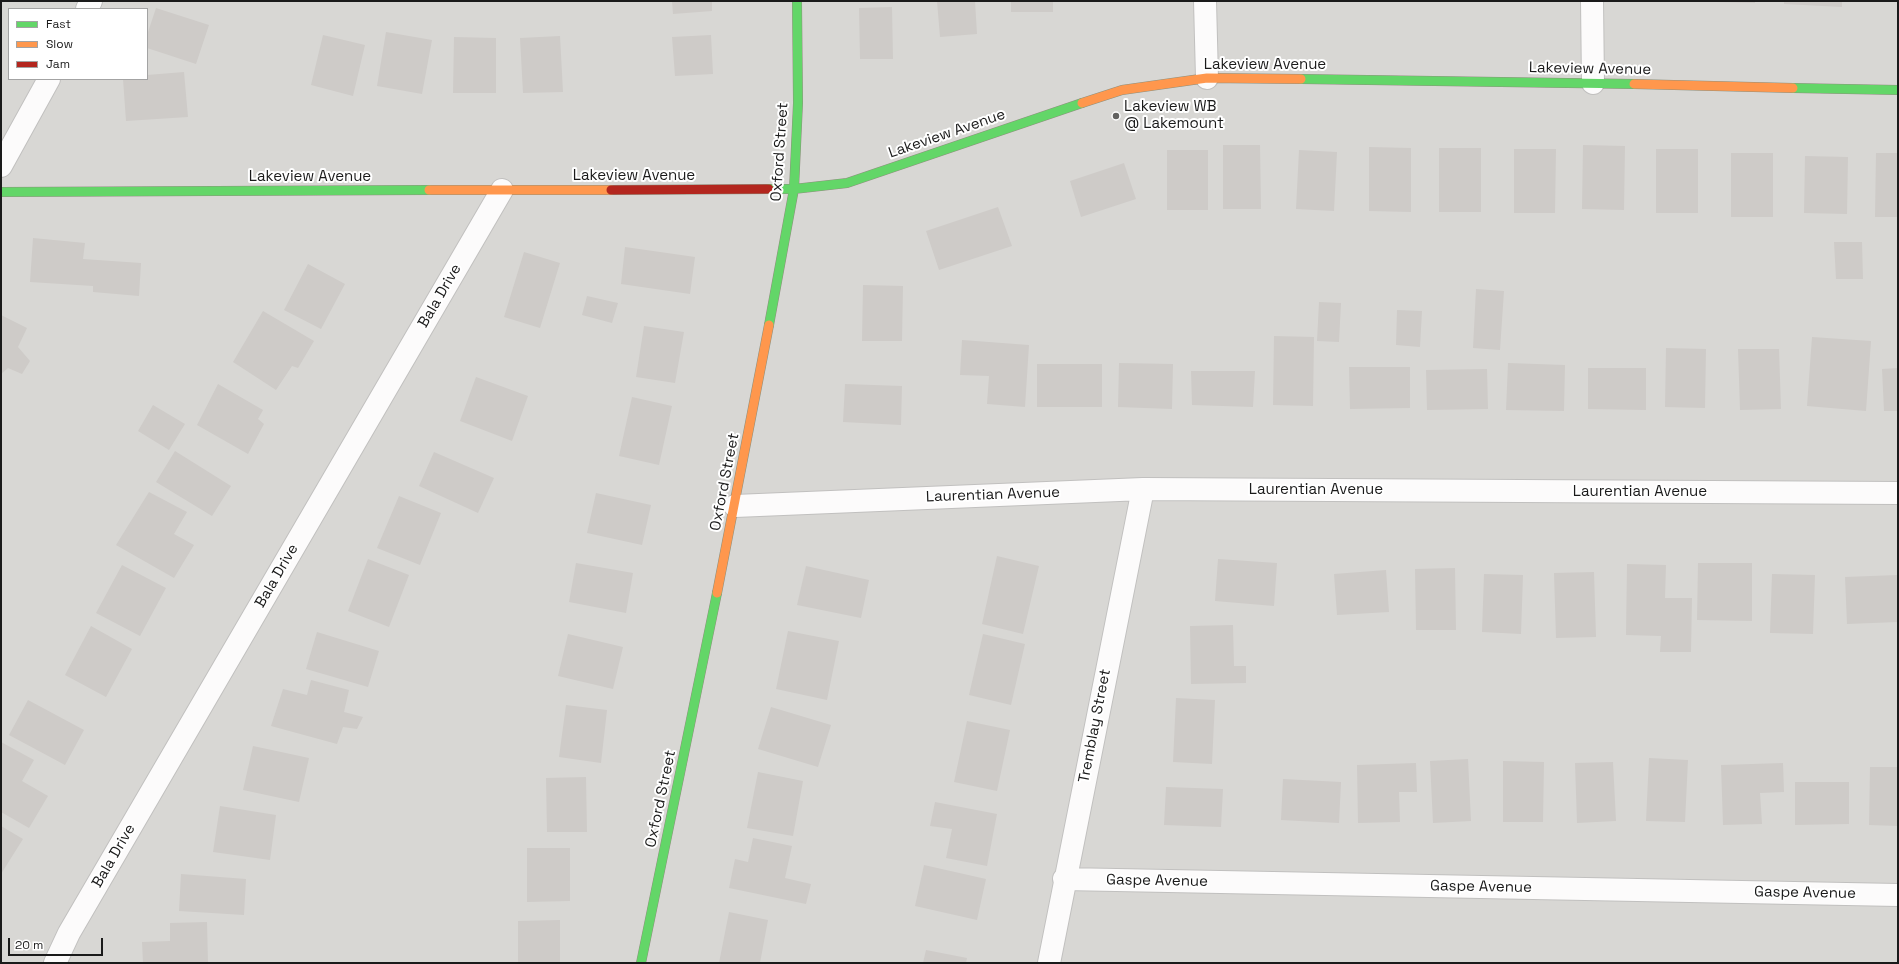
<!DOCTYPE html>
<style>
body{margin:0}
#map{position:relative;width:1899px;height:964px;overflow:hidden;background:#e9e7e3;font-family:"Space Grotesk",sans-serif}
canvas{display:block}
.frame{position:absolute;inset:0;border:2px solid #1a1a1a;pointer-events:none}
.legend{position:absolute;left:8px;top:8px;width:140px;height:72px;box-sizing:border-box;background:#fff;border:1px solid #a3a3a3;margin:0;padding:5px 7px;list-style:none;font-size:12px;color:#1a1a1a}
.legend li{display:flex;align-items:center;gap:8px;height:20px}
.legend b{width:20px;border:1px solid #a3a3a3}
.scale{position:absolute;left:8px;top:938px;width:95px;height:18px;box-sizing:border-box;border:2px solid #1a1a1a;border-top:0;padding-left:5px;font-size:12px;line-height:14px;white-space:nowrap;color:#1a1a1a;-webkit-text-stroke:3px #fff;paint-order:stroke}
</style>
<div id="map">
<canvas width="1899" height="964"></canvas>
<div class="frame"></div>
<ul class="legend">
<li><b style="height:5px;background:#63d668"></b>Fast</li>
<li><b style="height:5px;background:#ff974d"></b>Slow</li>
<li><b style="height:5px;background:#b3261e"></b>Jam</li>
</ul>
<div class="scale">20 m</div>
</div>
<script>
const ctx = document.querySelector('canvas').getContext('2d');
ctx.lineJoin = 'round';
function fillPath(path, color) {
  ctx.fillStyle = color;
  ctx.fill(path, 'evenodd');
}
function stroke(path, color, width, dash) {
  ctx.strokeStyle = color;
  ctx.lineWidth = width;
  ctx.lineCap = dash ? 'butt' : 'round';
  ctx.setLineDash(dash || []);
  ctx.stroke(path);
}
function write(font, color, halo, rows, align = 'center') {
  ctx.font = font + ' "Space Grotesk",sans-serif';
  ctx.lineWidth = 4;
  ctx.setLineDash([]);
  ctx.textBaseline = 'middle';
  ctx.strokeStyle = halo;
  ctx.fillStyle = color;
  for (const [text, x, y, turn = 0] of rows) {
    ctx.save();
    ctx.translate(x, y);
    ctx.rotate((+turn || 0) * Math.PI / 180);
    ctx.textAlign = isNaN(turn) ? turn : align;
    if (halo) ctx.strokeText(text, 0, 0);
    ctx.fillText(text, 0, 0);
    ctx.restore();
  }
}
const residential = new Path2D(`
 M1,1h1897v962h-1897zM9,9h138v70h-138z`);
const building = new Path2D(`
 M672,1h40v10l-39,3z
 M937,1h38l2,33 -37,3z
 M1011,1h42v11h-42z
 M1716,1h39v2l-39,-1z
 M1784,1h58v6l-58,-3z
 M892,7l1,52h-33l-1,-51z
 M156,8l53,17 -13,39 -49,-16v-13z
 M386,32l46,8 -10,54 -45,-8z
 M323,35l42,10 -12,51 -42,-11z
 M711,35l2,39 -38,2 -3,-39z
 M560,36l3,56 -40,1 -3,-55z
 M454,37l42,1v55h-43z
 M184,72l4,45 -62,4 -3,-42h24v-4z
 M1223,145h37l1,64h-38z
 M1583,145l42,1 -1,64 -42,-1z
 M1369,147l42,1v64l-42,-1z
 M1439,148h42v64h-42z
 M1514,149h42l-1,64h-41z
 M1656,149h42v64h-42z
 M1167,150h41v60h-41z
 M1299,150l38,2 -3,59 -38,-2z
 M1731,153h42v64h-42z
 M1876,153h22v64h-23z
 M1805,156l43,1 -1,57 -43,-1z
 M1124,163l12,36 -55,18 -11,-36z
 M998,207l14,39 -73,24 -13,-39z
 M33,238l52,5 -2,16 58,4 -2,33 -46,-4v-6l-63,-4z
 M1834,242h28l1,37h-27z
 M625,247l70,10 -5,37 -69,-10z
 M524,252l36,11 -20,65 -36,-11z
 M308,264l37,20 -24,45 -37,-19z
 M863,285l40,1 -1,55h-40z
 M1476,289l28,2 -4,59 -27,-2z
 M587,296l31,7 -6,20 -30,-8z
 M1319,302l22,1 -2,39 -22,-1z
 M1397,310l25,1 -2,36 -24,-2z
 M263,311l51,30 -16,27 -6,-2 -16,24 -43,-28z
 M1,315l26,13 -9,19 12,14 -8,13 -14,-6 -7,6z
 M644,326l40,6 -9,51 -39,-6z
 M1274,336l40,1 -1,69 -40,-1z
 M1812,337l59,4 -5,70 -59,-5z
 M962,340l67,5 -4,62 -38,-3 2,-28 -29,-1z
 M1666,348l40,1 -1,59 -40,-1z
 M1738,349h41l2,60 -41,1z
 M1119,363l54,1 -1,45 -54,-2z
 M1508,363l57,2 -1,46 -58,-1z
 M1037,364h65v43h-65z
 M1349,367h61v41l-60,1z
 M1588,368h58v42l-58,-1z
 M1898,368v43h-14l-2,-42z
 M1487,369l1,40 -61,1 -1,-40z
 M1191,371h64l-2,36 -61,-2z
 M476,377l52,19 -16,45 -52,-20z
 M218,384l45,26 -5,9 6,5 -16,30 -51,-29z
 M845,384l57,2 -1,39 -58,-3z
 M632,397l40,9 -13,59 -40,-9z
 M153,405l32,19 -16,26 -31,-19z
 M175,451l56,35 -19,30 -56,-34z
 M434,452l60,26 -16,35 -59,-27z
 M149,492l38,20 -13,22 20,11 -20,33 -58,-33z
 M596,493l55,12 -9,40 -55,-12z
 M399,496l42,17 -21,52 -43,-17z
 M997,556l42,10 -16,68 -41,-10z
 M368,559l41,16 -20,52 -41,-16z
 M1218,559l59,4 -3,43 -59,-5z
 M576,563l57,10 -7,40 -57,-11z
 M1698,563h54v58l-55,-1z
 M1627,564l39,1 -1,33h27l-1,54h-31l1,-16 -35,-1z
 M122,565l44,23 -26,48 -44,-23z
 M806,566l63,14 -8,38 -64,-13z
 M1455,568l1,62h-40l-1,-61z
 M1386,570l3,42 -52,3 -3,-41z
 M1594,572l2,65 -40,1 -2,-65z
 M1484,574l39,1 -2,59 -39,-2z
 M1772,574l43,1 -2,59 -43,-1z
 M1898,575v47l-51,2 -2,-47z
 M1233,625l1,41h12v17l-55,1 -1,-58z
 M91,626l41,23 -26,48 -41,-22z
 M788,631l51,10 -12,59 -51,-11z
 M317,632l62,19 -11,36 -62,-18z
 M568,634l55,13 -10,42 -55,-13z
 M983,634l42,10 -14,61 -42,-10z
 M311,680l38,10 -5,22 19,5 -6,12 -14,-2 -6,17 -66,-18 12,-37 24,6z
 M1176,698l39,2 -3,64 -39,-2z
 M28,700l56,30 -19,35 -56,-30z
 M566,705l41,5 -6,53 -42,-6z
 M771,707l60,18 -13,42 -60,-18z
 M967,721l43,9 -13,61 -43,-9z
 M1,742l33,18 -12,21 26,15 -19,32 -28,-16z
 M253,746l56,12 -10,44 -56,-12z
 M1649,758l39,2 -3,62 -39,-1z
 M1468,759l3,62 -38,2 -3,-62z
 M1503,761l41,1 -1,60h-40z
 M1613,762l3,59 -39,2 -2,-60z
 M1416,763l1,29h-18l1,30 -42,1 -1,-58z
 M1783,763l1,29 -24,1 2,31 -39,1 -2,-60z
 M1870,767h28v59l-29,-1z
 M758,772l45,9 -10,55 -46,-8z
 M586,777l1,55h-40l-1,-54z
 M1283,779l58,3 -2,41 -58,-3z
 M1795,782h54v42l-54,1z
 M1166,787l57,2 -2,38 -57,-2z
 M935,802l62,12 -10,52 -41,-8 6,-29 -22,-3z
 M220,806l56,9 -6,45 -57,-8z
 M1,826l22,13 -22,35z
 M753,838l39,8 -7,32 26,6 -5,20 -77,-16 6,-29 13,3z
 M527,848h43v53l-43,1z
 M924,865l62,14 -9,41 -62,-14z
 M181,874l65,5 -2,36 -65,-4z
 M729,912l39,8 -8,43h-41z
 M560,920v43h-42v-42z
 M207,922l1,41h-65l-1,-21 28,-1v-18z
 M926,950l41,8 -1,5h-43z`);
const street = new Path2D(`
 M1205,1l2,77
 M1592,1l1,82
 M87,9l4,-8
 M1,166l48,-87
 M735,506l408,-17 755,4
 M1064,879l834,16
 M55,963l14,-30 433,-743
 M1049,963l94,-474`);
const fast = new Path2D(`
 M1301,79l333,5
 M1793,88l105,2
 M769,189h25l53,-6 235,-80
 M1,192l428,-2
 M769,325l25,-136 4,-86 -1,-102
 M641,963l76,-370`);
const slow = new Path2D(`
 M1634,84l159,4
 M1082,103l40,-13 85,-12 94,1
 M429,190h182
 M717,593l52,-268`);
const jam = new Path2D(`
 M611,190l158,-1`);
const markers = [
 [1116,116,4,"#626260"]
];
const streetNames = [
 ["Lakeview Avenue",1265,65],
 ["Lakeview Avenue",1590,69,1],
 ["Lakeview Avenue",947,134,-19],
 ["Oxford Street",780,152,-86],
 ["Lakeview Avenue",634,176],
 ["Lakeview Avenue",310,177],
 ["Bala Drive",440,296,-60],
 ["Oxford Street",725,482,-79],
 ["Laurentian Avenue",1316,490],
 ["Laurentian Avenue",1640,492],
 ["Laurentian Avenue",993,495,-2],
 ["Bala Drive",277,576,-60],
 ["Tremblay Street",1095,726,-79],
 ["Oxford Street",661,799,-78],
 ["Bala Drive",114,856,-60],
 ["Gaspe Avenue",1157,881,1],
 ["Gaspe Avenue",1481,887,1],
 ["Gaspe Avenue",1805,893,1]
];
const poiNames = [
 ["Lakeview WB",1124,107],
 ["@ Lakemount",1124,124]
];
fillPath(residential, '#d8d7d4');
fillPath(building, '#cecbc8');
stroke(street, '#c1c0bf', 24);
stroke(fast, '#8e907d', 10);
stroke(slow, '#8e907d', 10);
stroke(jam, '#8e907d', 10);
stroke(street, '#fcfbfb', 22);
stroke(fast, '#63d668', 9);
stroke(slow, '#ff974d', 9);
stroke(jam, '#b3261e', 9);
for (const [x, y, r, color] of markers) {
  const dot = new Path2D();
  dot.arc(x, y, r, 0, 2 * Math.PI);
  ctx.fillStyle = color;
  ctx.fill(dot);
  stroke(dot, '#fff', 1.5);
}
write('15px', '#1a1a1a', '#fff', streetNames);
write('15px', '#1a1a1a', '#fff', poiNames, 'left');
</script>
